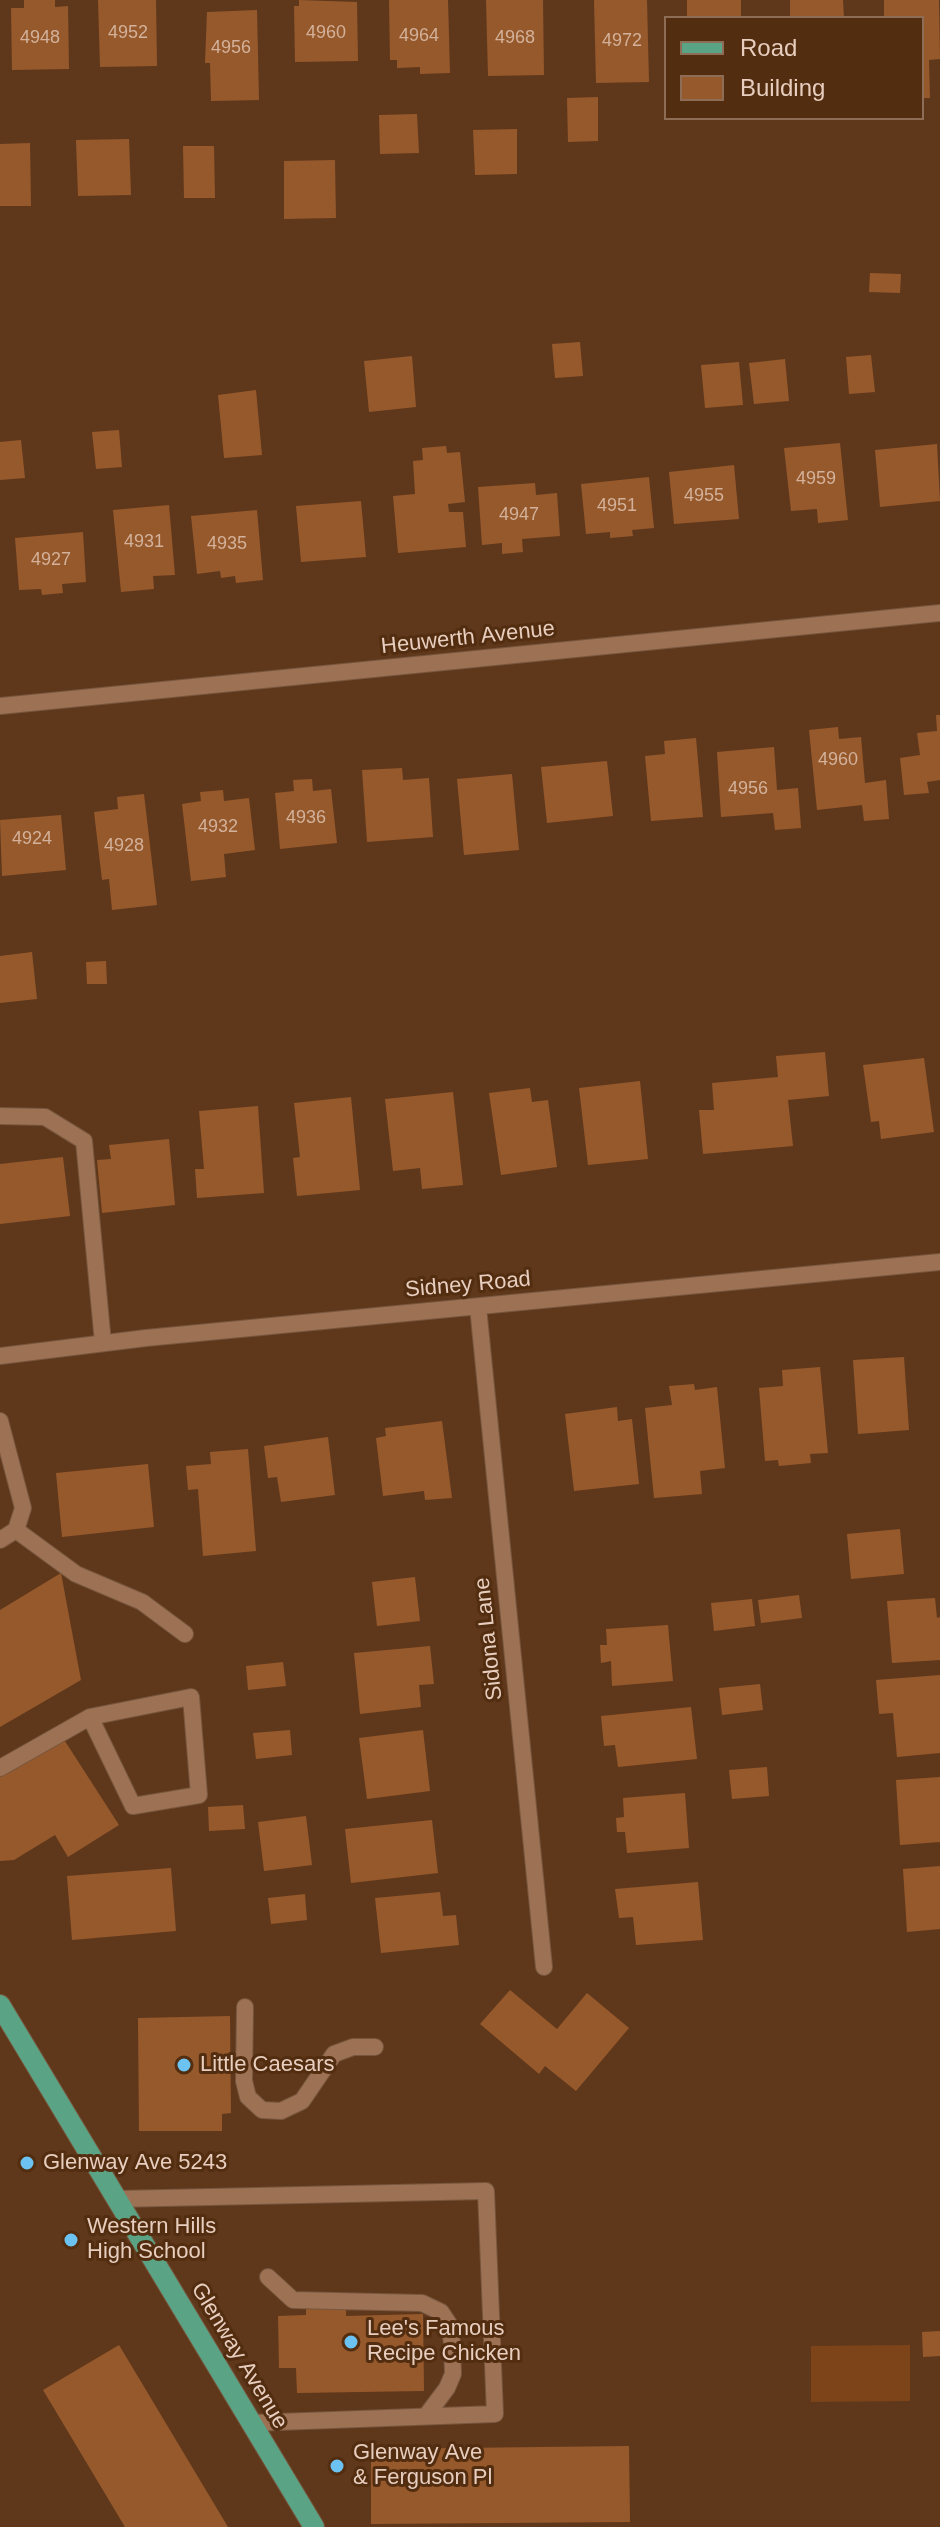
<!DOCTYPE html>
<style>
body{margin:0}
#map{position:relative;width:940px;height:2527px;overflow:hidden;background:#5f381c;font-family:Arial,sans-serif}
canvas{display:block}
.legend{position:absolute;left:664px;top:16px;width:260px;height:104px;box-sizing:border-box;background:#532d10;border:2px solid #8e6d56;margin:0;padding:10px 14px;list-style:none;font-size:24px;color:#e7cebf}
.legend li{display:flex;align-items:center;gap:16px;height:40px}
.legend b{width:40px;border:2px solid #8e6d56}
</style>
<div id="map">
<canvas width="940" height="2527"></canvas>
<ul class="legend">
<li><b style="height:10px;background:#5ba385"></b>Road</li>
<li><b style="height:22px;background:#96592c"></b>Building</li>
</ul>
</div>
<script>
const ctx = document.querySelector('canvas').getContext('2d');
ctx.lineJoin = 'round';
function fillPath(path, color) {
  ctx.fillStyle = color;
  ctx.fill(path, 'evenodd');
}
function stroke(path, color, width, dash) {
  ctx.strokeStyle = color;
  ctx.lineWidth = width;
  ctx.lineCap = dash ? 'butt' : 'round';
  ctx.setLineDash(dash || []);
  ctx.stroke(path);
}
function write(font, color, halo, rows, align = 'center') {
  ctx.font = font + ' Arial,sans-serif';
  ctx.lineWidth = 6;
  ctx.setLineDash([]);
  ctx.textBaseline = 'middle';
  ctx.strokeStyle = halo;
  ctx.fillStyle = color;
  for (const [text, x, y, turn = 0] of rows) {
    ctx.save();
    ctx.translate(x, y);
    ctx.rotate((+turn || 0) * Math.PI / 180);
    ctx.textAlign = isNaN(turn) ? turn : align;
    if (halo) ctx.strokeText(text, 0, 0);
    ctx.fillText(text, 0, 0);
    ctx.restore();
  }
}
const green = new Path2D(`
 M910,2345v56l-99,1v-56z`);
const building = new Path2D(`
 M24,0h31v7l13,-1 1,63 -57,1 -1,-62h13z
 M98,0h58l1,66 -57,1z
 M299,0l58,2 1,59 -63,1 -1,-56h5z
 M389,0h59l2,73 -30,1v-7l-23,1v-8h-7z
 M486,0h57l1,75 -56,1z
 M594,0h53l2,82 -53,1z
 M687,0h54v18h-54z
 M790,0h53l1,18h-54z
 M884,0h55l1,59 -11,1 1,38h-8v-80h-38z
 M257,10l2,90 -48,1 -1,-38h-5l2,-51z
 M598,97v44l-30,1 -1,-44z
 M417,114l2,39 -39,1 -1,-39z
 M517,129v45l-42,1 -2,-45z
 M129,139l2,56 -53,1 -2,-56z
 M30,143l1,63h-31v-62z
 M183,146h31l1,52h-31z
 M335,160l1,58 -52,1v-58z
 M870,273l31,1 -1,19 -31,-1z
 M580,342l3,34 -28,2 -3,-34z
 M871,355l4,37 -26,2 -3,-37z
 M412,356l4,51 -47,5 -5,-51z
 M785,359l4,42 -35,3 -5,-41z
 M739,362l4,43 -38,3 -4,-43z
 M256,390l6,65 -38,3 -6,-63z
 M119,430l3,37 -26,2 -4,-37z
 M21,440l4,38 -25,2v-38z
 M840,443l8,77 -30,3 -1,-14 -26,2 -7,-63z
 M937,444l3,57 -60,6 -5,-57z
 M446,446l1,7 13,-1 5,50 -17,2 1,8h14l3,35 -68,6 -5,-57 22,-2 -2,-33 10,-1 -1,-12z
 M734,465l5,54 -65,5 -5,-52z
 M649,477l5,51 -22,2 1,6 -23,2v-6l-24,2 -5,-50z
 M535,483l1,12 21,-2 3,43 -38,3 1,13 -21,2v-11l-20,2 -4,-58z
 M361,501l5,56 -65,5 -5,-56z
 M169,505l6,70 -22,1 1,13 -33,3 -8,-82z
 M257,510l6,70 -27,3 -1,-7 -14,2 -1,-7 -23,3 -6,-58z
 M83,532l3,50 -24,2 1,9 -21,2 -1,-6 -22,1 -4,-52z
 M936,715h4v65l-13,2 2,11 -25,2 -4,-37 20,-3 -3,-22 20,-2z
 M838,727l1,12 22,-2 4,46 21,-3 3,39 -25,2 -2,-16 -45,5 -8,-80z
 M696,738l7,79 -52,4 -6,-65 20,-2 -1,-13z
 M774,747l3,43 21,-2 3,40 -26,2 -2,-17 -52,4 -4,-65z
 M607,761l6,55 -66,7 -6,-56z
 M402,768l1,12 26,-2 4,59 -66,5 -5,-72z
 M512,774l7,76 -55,5 -7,-76z
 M312,779l1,12 18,-2 6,54 -57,6 -5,-56 19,-2 -1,-11z
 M223,790l1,11 25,-3 6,52 -31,4 2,23 -35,4 -9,-77 19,-3 -1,-9z
 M144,794l13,111 -45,5 -3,-31 -7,1 -8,-68 24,-3 -1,-12z
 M61,815l5,55 -64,6 -2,-56z
 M32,952l5,47 -37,4v-47z
 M106,961l1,23h-20l-1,-22z
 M825,1052l4,44 -41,4 5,46 -90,8 -4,-44h15l-2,-27 66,-6 -2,-21z
 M924,1058l10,74 -53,7 -2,-18 -8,1 -8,-57z
 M640,1081l8,78 -60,6 -9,-77z
 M530,1088l2,14 16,-2 9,67 -56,8 -12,-82z
 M453,1092l10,93 -41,4 -2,-21 -27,3 -8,-72z
 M351,1097l9,93 -63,6 -4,-38 7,-1 -6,-54z
 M258,1106l6,87 -67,5 -2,-29h9l-5,-58z
 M169,1139l6,66 -73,8 -5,-53 14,-1 -2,-14z
 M63,1157l7,59 -70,8v-60z
 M904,1357l5,73 -51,4 -5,-74z
 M820,1367l8,86 -18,1 1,9 -32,3 -1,-6 -13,1 -6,-73 24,-2 -1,-16z
 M694,1384l1,6 22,-3 8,81 -25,3 2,23 -48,4 -9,-90 27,-3 -3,-19z
 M617,1407l1,14 14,-2 7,65 -65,7 -9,-77z
 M442,1421l10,77 -27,2 -1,-9 -41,5 -7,-58 10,-2 -1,-8z
 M328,1437l7,58 -54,7 -4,-25 -9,1 -4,-32z
 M248,1449l8,102 -53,5 -5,-67 -10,1 -2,-24 25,-2 -1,-12z
 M148,1464l6,63 -92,10 -6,-64z
 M900,1529l4,45 -53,5 -4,-45z
 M61,1573l20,107 -81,47v-117z
 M415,1577l5,44 -43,5 -5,-44z
 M799,1595l3,23 -41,5 -3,-23z
 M935,1598l2,20 3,-1v43l-48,3 -5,-62z
 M752,1599l3,27 -41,5 -3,-28z
 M668,1625l5,56 -61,5 -1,-25 -10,2 -1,-18h7l-1,-16z
 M430,1646l4,38 -15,1 2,22 -61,7 -6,-61z
 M283,1662l3,24 -38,4 -2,-24z
 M940,1675v78l-43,4 -4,-44 -14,1 -3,-34z
 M760,1684l3,26 -41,5 -3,-27z
 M691,1707l6,52 -79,8 -3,-22 -11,1 -3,-30z
 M290,1730l2,25 -36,4 -3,-26z
 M423,1730l7,61 -63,8 -8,-61z
 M63,1738l56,87 -51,32 -13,-22 -41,25 -14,1v-84z
 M767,1767l2,29 -37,3 -3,-29z
 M940,1777v65l-40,3 -4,-65z
 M685,1793l4,55 -62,5 -2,-21h-8l-1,-14 8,-1 -1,-19z
 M243,1805l2,24 -36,2 -1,-24z
 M306,1816l6,49 -48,6 -6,-49z
 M432,1820l6,53 -87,10 -6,-54z
 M940,1866v63l-33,3 -4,-63z
 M171,1868l5,63 -104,9 -5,-64z
 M698,1882l5,58 -67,5 -3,-28 -14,1 -4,-29z
 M440,1892l3,24 13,-1 3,30 -78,8 -6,-55z
 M305,1894l2,26 -36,4 -3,-26z
 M510,1990l47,39 30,-36 42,35 -53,63 -31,-25 -6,8 -59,-50z
 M230,2016l1,97 -9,1v17h-83l-1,-113z
 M306,2307h40v9l77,-2 1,77 -127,2 -1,-25h-17l-1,-52 28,-1z
 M940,2331v25l-17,1 -1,-25z
 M119,2345l109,182h-103l-82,-137z
 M629,2446l1,76 -259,2v-75z`);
const lane = new Path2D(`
 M0,1116l45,1 39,24 19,202
 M0,1421l23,87 -7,22 -16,10
 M16,1530l60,44 66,28 43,32
 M0,1768l90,-51 101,-20 8,98 -66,11 -43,-89
 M245,2007l-1,74 4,16 14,13 19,1 21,-10 32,-47 19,-7h22
 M117,2199l369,-8 9,223 -244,9
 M268,2277l25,23 129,3 19,9 8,12 3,19 1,31 -6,14 -21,28`);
const street = new Path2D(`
 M0,706l940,-93
 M478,1307l66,660
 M0,1356l146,-18 794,-76`);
const primary = new Path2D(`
 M0,2005l314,522`);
const markers = [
 [184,2065,8,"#6cc3f2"],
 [27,2163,8,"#6cc3f2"],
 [71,2240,8,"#6cc3f2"],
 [351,2342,8,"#6cc3f2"],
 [337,2466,8,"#6cc3f2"]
];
const numberNames = [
 ["4952",128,33],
 ["4960",326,33],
 ["4964",419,36],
 ["4948",40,38],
 ["4968",515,38],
 ["4972",622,41],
 ["4956",231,48],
 ["4959",816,479],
 ["4955",704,496],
 ["4951",617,506],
 ["4947",519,515],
 ["4931",144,542],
 ["4935",227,544],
 ["4927",51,560],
 ["4960",838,760],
 ["4956",748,789],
 ["4936",306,818],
 ["4932",218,827],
 ["4924",32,839],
 ["4928",124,846]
];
const streetNames = [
 ["Heuwerth Avenue",468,638,-6],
 ["Sidney Road",468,1285,-5],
 ["Sidona Lane",489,1639,-96],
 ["Glenway Avenue",239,2356,59]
];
const poiNames = [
 ["Little Caesars",200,2065],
 ["Glenway Ave 5243",43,2163],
 ["Western Hills",87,2227],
 ["High School",87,2252],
 ["Lee's Famous",367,2329],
 ["Recipe Chicken",367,2354],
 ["Glenway Ave",353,2453],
 ["& Ferguson Pl",353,2478]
];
fillPath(green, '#7c4418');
fillPath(building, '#96592c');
stroke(lane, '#77563d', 18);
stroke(street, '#77563d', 18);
stroke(primary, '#77563d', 22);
stroke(lane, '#9c7154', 16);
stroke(street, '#9c7154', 16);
stroke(primary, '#5ba385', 20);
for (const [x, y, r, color] of markers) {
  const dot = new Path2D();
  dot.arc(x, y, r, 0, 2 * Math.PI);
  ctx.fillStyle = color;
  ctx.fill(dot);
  stroke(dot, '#532d10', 3);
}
write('18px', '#d3b19a', null, numberNames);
write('22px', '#e7cebf', '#532d10', streetNames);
write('22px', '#e7cebf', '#532d10', poiNames, 'left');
</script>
